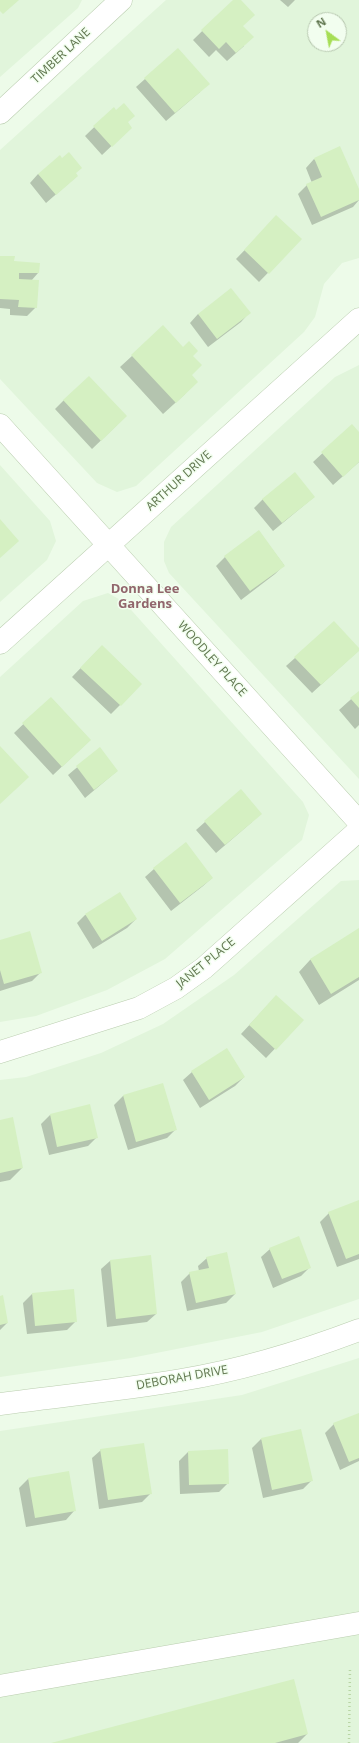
<!DOCTYPE html>
<style>
body{margin:0}
#map{position:relative;width:359px;height:1743px;overflow:hidden;background:#edfbe9;font-family:"Open Sans",sans-serif}
canvas{display:block}
.north{position:absolute;left:307px;top:12px;width:40px;height:40px;box-sizing:border-box;background:#f2feef;border:1px solid #b7c7af;border-radius:50%;rotate:328deg;font-size:11px;font-weight:700;line-height:16px;text-align:center;color:#5f754e}
.north::after{content:'';display:block;margin:auto;width:14px;height:18px;background:#a6de55;clip-path:polygon(50% 0,100% 100%,50% 72%,0 100%)}
</style>
<div id="map">
<canvas width="359" height="1743"></canvas>
<div class="north">N</div>
</div>
<script>
const ctx = document.querySelector('canvas').getContext('2d');
ctx.lineJoin = 'round';
function fillPath(path, color) {
  ctx.fillStyle = color;
  ctx.fill(path, 'evenodd');
}
function stroke(path, color, width, dash) {
  ctx.strokeStyle = color;
  ctx.lineWidth = width;
  ctx.lineCap = dash ? 'butt' : 'round';
  ctx.setLineDash(dash || []);
  ctx.stroke(path);
}
function write(font, color, halo, rows, align = 'center') {
  ctx.font = font + ' "Open Sans",sans-serif';
  ctx.lineWidth = 3;
  ctx.setLineDash([]);
  ctx.textBaseline = 'middle';
  ctx.strokeStyle = halo;
  ctx.fillStyle = color;
  for (const [text, x, y, turn = 0] of rows) {
    ctx.save();
    ctx.translate(x, y);
    ctx.rotate((+turn || 0) * Math.PI / 180);
    ctx.textAlign = isNaN(turn) ? turn : align;
    if (halo) ctx.strokeText(text, 0, 0);
    ctx.fillText(text, 0, 0);
    ctx.restore();
  }
}
const residential = new Path2D(`
 M0,0h82l-4,8 -78,69z
 M166,0h193v258l-17,5 -18,21 -9,33 -11,15 -168,154 -19,6 -20,-9 -97,-104v-229zM315,20h24v24h-24z
 M359,365v414l-190,-206 -5,-12v-19l7,-15 164,-150z
 M0,465l50,56 6,20 -9,19 -47,42z
 M108,593l16,9 179,200 6,13 -7,25 -137,119 -58,31 -71,26 -36,6v-345l83,-76z
 M359,880v419l-97,33 -131,26 -131,19v-297l26,-3 75,-24 62,-29 71,-49 107,-94z
 M359,1358v385h-359v-312l242,-36z`);
const shadow = new Path2D(`
 M234,0h6l4,46 -17,15 -11,-11 -7,7 -16,-17z
 M280,0h15l-7,7z
 M145,79l55,13 -34,29 -30,-34z
 M114,108l8,28 -20,19 -17,-19z
 M314,159l45,33v8l-6,7 -41,18 -14,-31 9,-9 5,-2 -6,-15z
 M38,174l39,2 -31,27 -16,-20z
 M268,226l32,14 -41,42 -23,-23z
 M0,257l38,16 -7,8 5,26 -9,9 -17,-1v-6l-10,-1z
 M249,313l-8,9 -33,25 -18,-24 8,-9z
 M132,356h60l-1,19 -6,19 -22,20 -43,-47z
 M64,400l53,25 -25,24 -37,-40z
 M352,426l7,8v28l-26,23 -20,-23z
 M314,497l-41,34 -19,-23 9,-9z
 M259,532l25,33 -9,9 -34,26 -25,-34 9,-9z
 M102,646l39,38 -30,30 -39,-37z
 M359,650l-47,43 -26,-27 9,-8z
 M359,692v33l-4,4 -16,-19z
 M51,698l39,42 -37,35 -39,-42z
 M99,749l18,22 -32,27 -17,-23z
 M205,822h47l-36,31 -20,-23z
 M154,869l58,9 -9,8 -32,25 -26,-34z
 M85,915l51,4 -9,9 -34,21 -16,-26z
 M359,929v51l-40,25 -20,-33 11,-12z
 M0,941l41,31 -9,9 -32,10z
 M268,1005l34,15 -36,38 -25,-24z
 M192,1072l52,5 -9,9 -35,22 -17,-28z
 M162,1084l14,45 -9,9 -39,12 -14,-45 9,-9z
 M50,1115l47,22 -9,9 -39,9 -8,-31z
 M0,1121l22,47 -12,12 -10,2z
 M359,1201v58l-22,8 -17,-45 9,-9z
 M270,1249l40,18 -9,9 -28,12 -12,-31z
 M150,1256l6,58 -9,8 -40,5 -6,-58 9,-8z
 M207,1258l28,36 -9,9 -39,8 -6,-29 9,-9 9,-2 -1,-5z
 M32,1294l44,27 -9,9 -40,4 -4,-31z
 M0,1297l7,26 -7,7z
 M359,1414v47l-19,9 -15,-37 9,-9z
 M261,1439l51,41 -9,9 -40,9 -11,-50z
 M101,1450l50,43 -9,9 -43,7 -7,-51z
 M188,1452l40,31 -9,9 -39,2 -1,-33z
 M28,1479l46,32 -8,9 -40,7 -7,-39z
 M307,1734l-9,9h-246z`);
const building = new Path2D(`
 M0,0h19l-16,14 -3,-3z
 M233,0h8l14,15 -12,11 11,11 -18,16 -10,-11 -7,7 -18,-19z
 M178,48l32,36 -35,29 -31,-35z
 M124,103l11,13 -7,6 4,6 -20,19 -19,-21 21,-19 2,3z
 M340,146l19,43v11l-38,17 -15,-33 16,-7 -8,-19z
 M69,152l13,16 -6,5 2,3 -22,19 -18,-21 22,-19 2,3z
 M276,215l26,24 -33,35 -25,-24z
 M0,256h15l-1,5 26,2 -1,10h-20v6l20,1 -2,28 -19,-1 1,-7 -19,-1z
 M231,288l20,25 -34,26 -19,-25z
 M163,325l20,22 6,-6 9,10 -5,5 9,9 -10,10 6,7 -22,21 -45,-48z
 M89,376l38,40 -26,25 -38,-41z
 M352,424l7,8v30l-16,15 -22,-25z
 M295,472l20,25 -33,26 -20,-24z
 M0,519l19,22 -19,17z
 M259,530l26,36 -35,25 -26,-35z
 M334,621l25,27v3l-38,34 -27,-28z
 M102,645l40,39 -21,22 -41,-38z
 M359,691v17l-9,-10z
 M51,697l40,43 -29,27 -40,-44z
 M0,746l29,31 -29,27z
 M100,747l18,24 -24,19 -18,-24z
 M241,789l21,25 -37,31 -21,-24z
 M186,842l27,36 -33,25 -27,-35z
 M120,892l17,27 -35,22 -17,-27z
 M359,928v49l-28,17 -21,-35z
 M30,931l12,42 -38,11 -4,-14v-30z
 M276,995l28,25 -28,30 -27,-25z
 M227,1048l18,29 -36,23 -18,-29z
 M163,1083l14,47 -41,12 -13,-47z
 M90,1104l8,34 -41,9 -7,-33z
 M13,1117l10,51 -23,5v-53z
 M359,1200v54l-13,5 -18,-47z
 M299,1236l12,32 -29,11 -13,-31z
 M227,1252l9,42 -40,9 -7,-31 20,-4 -3,-11z
 M151,1255l6,59 -41,5 -6,-59z
 M74,1289l3,33 -42,4 -3,-33z
 M3,1295l5,28 -8,2v-29z
 M359,1413v45l-10,4 -16,-39z
 M301,1429l12,52 -41,9 -11,-52z
 M144,1443l8,51 -44,6 -8,-51z
 M228,1449l1,35 -40,1 -1,-34z
 M69,1471l7,40 -41,7 -7,-40z
 M294,1679l14,55 -33,9h-224z`);
const path = new Path2D(`
 M349,1743l1,-76`);
const minor = new Path2D(`
 M0,113l121,-113
 M0,425l359,397
 M0,643l359,-324
 M0,1052l139,-44 37,-20 28,-20 155,-138
 M0,1404c60,-8 121,-14 181,-24 61,-10 120,-28 178,-50
 M0,1686l359,-63`);
const streetNames = [
 ["TIMBER LANE",61,56,-43],
 ["ARTHUR DRIVE",179,481,-42],
 ["WOODLEY PLACE",212,659,48],
 ["JANET PLACE",206,963,-39],
 ["DEBORAH DRIVE",182,1378,-10]
];
const neighbourhoodNames = [
 ["Donna Lee",145,589],
 ["Gardens",145,604]
];
fillPath(residential, '#e1f5db');
fillPath(shadow, '#0003');
fillPath(building, '#d5f0c2');
stroke(minor, '#bacdaf', 23);
stroke(path, '#b9d5a5', 2.5, [1, 3]);
stroke(minor, '#fff', 22);
write('12px', '#5f754e', '#f2feef', streetNames);
write('bold 13px', '#91666c', '#f2feef', neighbourhoodNames);
</script>
